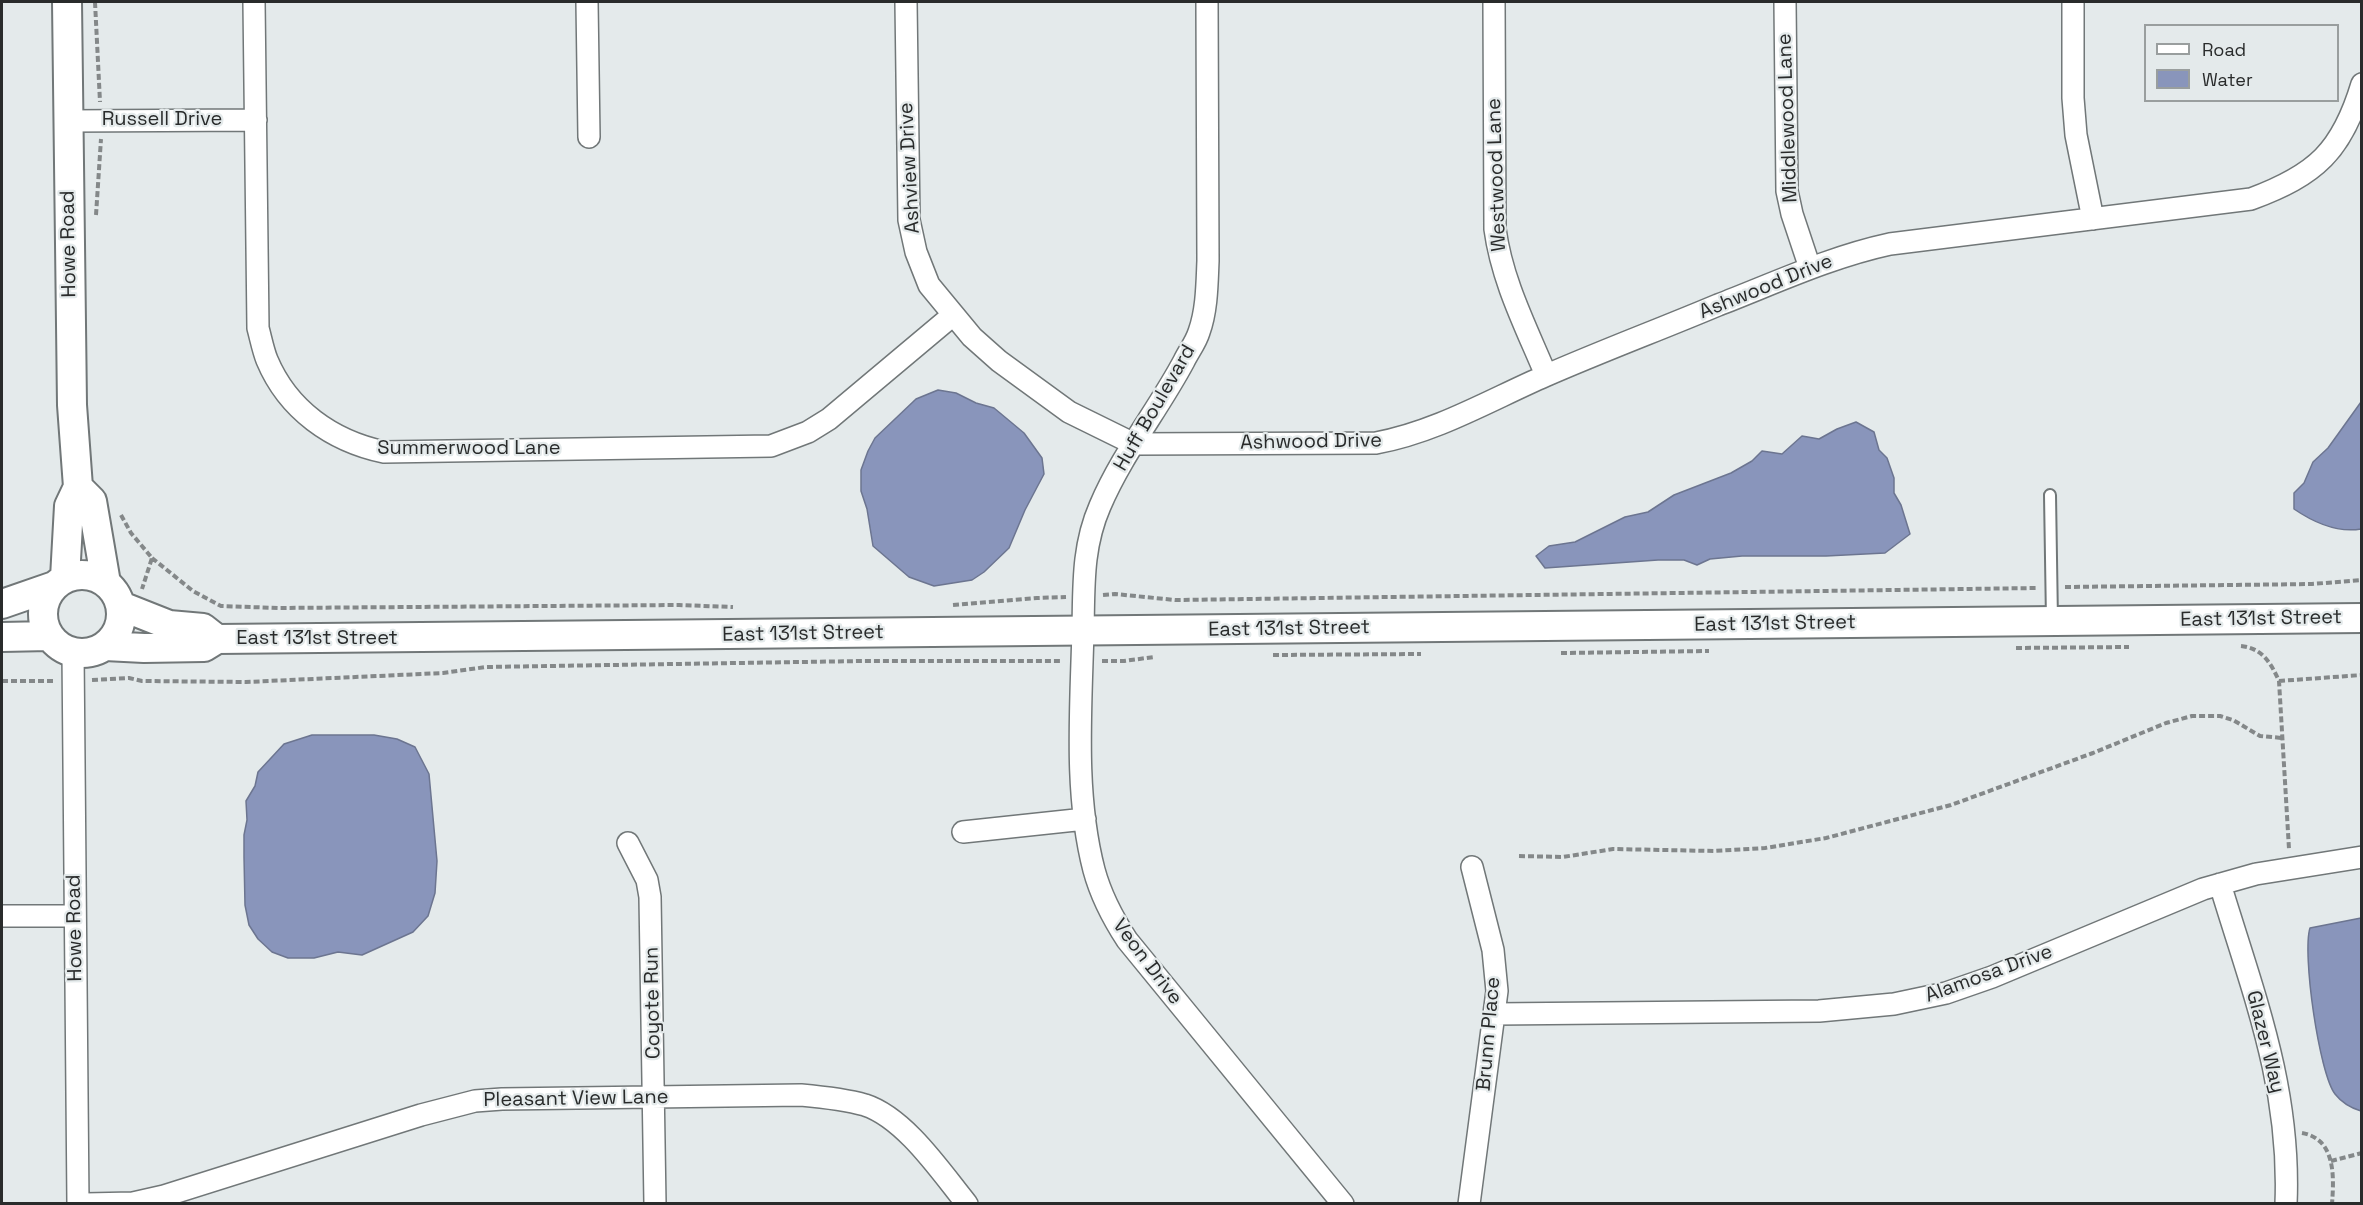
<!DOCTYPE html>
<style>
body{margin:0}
#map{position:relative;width:2363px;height:1205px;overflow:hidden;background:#e4eaeb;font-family:"Space Grotesk",sans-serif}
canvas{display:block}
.frame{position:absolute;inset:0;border:3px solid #292b2b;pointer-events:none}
.legend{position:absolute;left:2144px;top:24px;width:195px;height:78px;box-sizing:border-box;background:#e4eaeb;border:2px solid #999e9e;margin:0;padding:8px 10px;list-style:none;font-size:18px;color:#292b2b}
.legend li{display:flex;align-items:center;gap:12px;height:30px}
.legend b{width:30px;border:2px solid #999e9e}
</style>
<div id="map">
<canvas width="2363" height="1205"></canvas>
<div class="frame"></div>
<ul class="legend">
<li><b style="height:8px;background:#fff"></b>Road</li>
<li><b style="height:16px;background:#8995bb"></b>Water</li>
</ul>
</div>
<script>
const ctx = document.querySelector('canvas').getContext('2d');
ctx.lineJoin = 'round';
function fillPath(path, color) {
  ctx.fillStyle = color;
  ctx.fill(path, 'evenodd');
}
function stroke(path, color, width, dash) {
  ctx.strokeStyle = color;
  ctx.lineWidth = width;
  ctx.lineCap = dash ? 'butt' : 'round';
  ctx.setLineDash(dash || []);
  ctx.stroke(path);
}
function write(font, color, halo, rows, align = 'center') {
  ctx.font = font + ' "Space Grotesk",sans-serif';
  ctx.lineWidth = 4.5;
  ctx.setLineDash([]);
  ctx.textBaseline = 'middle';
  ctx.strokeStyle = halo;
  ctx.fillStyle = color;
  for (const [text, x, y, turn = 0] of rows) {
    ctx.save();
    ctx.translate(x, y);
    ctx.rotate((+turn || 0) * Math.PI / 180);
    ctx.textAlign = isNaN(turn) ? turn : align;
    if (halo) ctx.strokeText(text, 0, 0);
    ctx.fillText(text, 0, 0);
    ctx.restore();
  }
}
const water = new Path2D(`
 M938,390l18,3 20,10 18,5 30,25 18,25 2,16 -19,36 -16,38 -25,24 -12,8 -38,6 -25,-9 -36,-31 -6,-37 -6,-18v-21l7,-19 7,-13 41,-39z
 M2361,402v127c-24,4 -48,-7 -67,-20v-16l10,-10 9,-21 15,-14z
 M1856,422l18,10 5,18 8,8 7,20v15l7,12 9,29 -25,19 -59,3h-84l-32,3 -13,6 -13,-5h-26l-113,8 -9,-12 13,-10 26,-4 50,-25 23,-5 26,-17 57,-22 21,-12 10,-10 20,3 20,-18 17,3 18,-10z
 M312,735h62l23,4 18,8 14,27 8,87 -2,32 -7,23 -15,16 -51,23 -24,-3 -24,6h-26l-16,-6 -14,-13 -9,-14 -4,-20 -1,-48v-22l3,-15 -1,-19 9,-15 3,-14 26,-28z
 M2361,918h1l-1,193c-10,-3 -19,-8 -26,-17 -16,-21 -33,-141 -25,-166z`);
const path = new Path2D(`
 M95,2l5,100
 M96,215l5,-76
 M121,515l10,18 21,25 -10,31
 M152,558l41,33 28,15 57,2 401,-3 54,2
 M2065,587l247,-3 50,-4
 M1103,595l12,-1 60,6 862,-12
 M953,605l84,-7 29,-1
 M2241,646c21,2 30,17 38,35l10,168
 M2016,648l113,-1
 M1561,653l148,-2
 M1273,655l148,-1
 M1102,661h22l30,-4
 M92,680l37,-2 13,3 104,1 197,-9 43,-6 377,-6h198
 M2,681h53
 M2279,681l83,-6
 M1519,856l44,1 50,-8 101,2 51,-3 61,-10 125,-33 142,-52 73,-30 26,-7h28l13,4 27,16 22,2
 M2302,1133c34,6 32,44 30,71
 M2331,1161l31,-8`);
const lane = new Path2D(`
 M2050,495l2,126`);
const street = new Path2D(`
 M254,2l4,326c3,11 5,22 9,32 21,50 65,81 117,92l387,-6 37,-14 21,-13 124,-104
 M587,2l2,135
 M906,2l3,218 7,32 13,33 43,52 27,24 70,51 65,32 242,-1c60,-11 114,-43 169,-67 57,-25 116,-47 173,-71 57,-22 112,-48 172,-61l361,-45c65,-24 91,-48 111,-115
 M1207,2l1,259c-1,23 -1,49 -9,71 -3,10 -10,19 -15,29 -26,49 -62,93 -84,145 -18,41 -16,81 -17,124 -2,79 -9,163 11,240 7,26 18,47 33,70l216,264
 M1494,2l1,227c7,52 31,98 51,146
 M1785,2l2,189 5,23 18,54
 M2073,2v96l3,37 17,84
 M68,121l188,-1
 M73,652l5,552
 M963,832l122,-13
 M628,843l19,37 3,17 5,307
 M2220,884c33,109 71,203 66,320
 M2,916h72
 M1495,1014l324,-3 75,-7 52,-11 46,-16 211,-88 53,-15 106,-17
 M86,1204l47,-1 31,-7 257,-81 54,-14 27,-2 299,-4c22,2 43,4 64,10 40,13 76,67 102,99
 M1469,1204l28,-213 -4,-41 -21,-83`);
const secondary = new Path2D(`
 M78,487l14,14 14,82
 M43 614a39 39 0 1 1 78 0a39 39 0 1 1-78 0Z
 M65,578l4,-72 9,-19 -6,-82 -5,-403
 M2,604l52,-18
 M121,606l48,19 34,3 14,11
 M2,637l47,-1
 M105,646l39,2 60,-1 13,-8 2145,-21`);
const streetNames = [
 ["Middlewood Lane",1788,118,-92],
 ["Russell Drive",162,120],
 ["Ashview Drive",910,168,-93],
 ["Westwood Lane",1497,175,-92],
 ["Howe Road",69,244,-91],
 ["Ashwood Drive",1766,287,-22],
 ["Huff Boulevard",1155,408,-60],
 ["Ashwood Drive",1311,442,-1],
 ["Summerwood Lane",469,449],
 ["East 131st Street",2261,619,-1],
 ["East 131st Street",1775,624,-1],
 ["East 131st Street",1289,629,-1],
 ["East 131st Street",803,634,-1],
 ["East 131st Street",317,639],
 ["Howe Road",75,928,-91],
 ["Veon Drive",1147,962,53],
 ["Alamosa Drive",1989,974,-20],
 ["Coyote Run",653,1003,-91],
 ["Brunn Place",1489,1034,-85],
 ["Glazer Way",2265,1042,76],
 ["Pleasant View Lane",576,1099,-1]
];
fillPath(water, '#8995bb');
stroke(water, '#6c7590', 1.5);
stroke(lane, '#717778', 14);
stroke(street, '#717778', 24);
stroke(secondary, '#717778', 32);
stroke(path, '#848889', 4, [6, 3]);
stroke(lane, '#fff', 10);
stroke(street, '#fff', 21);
stroke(secondary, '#fff', 28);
write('20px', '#292b2b', '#e4eaeb', streetNames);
</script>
